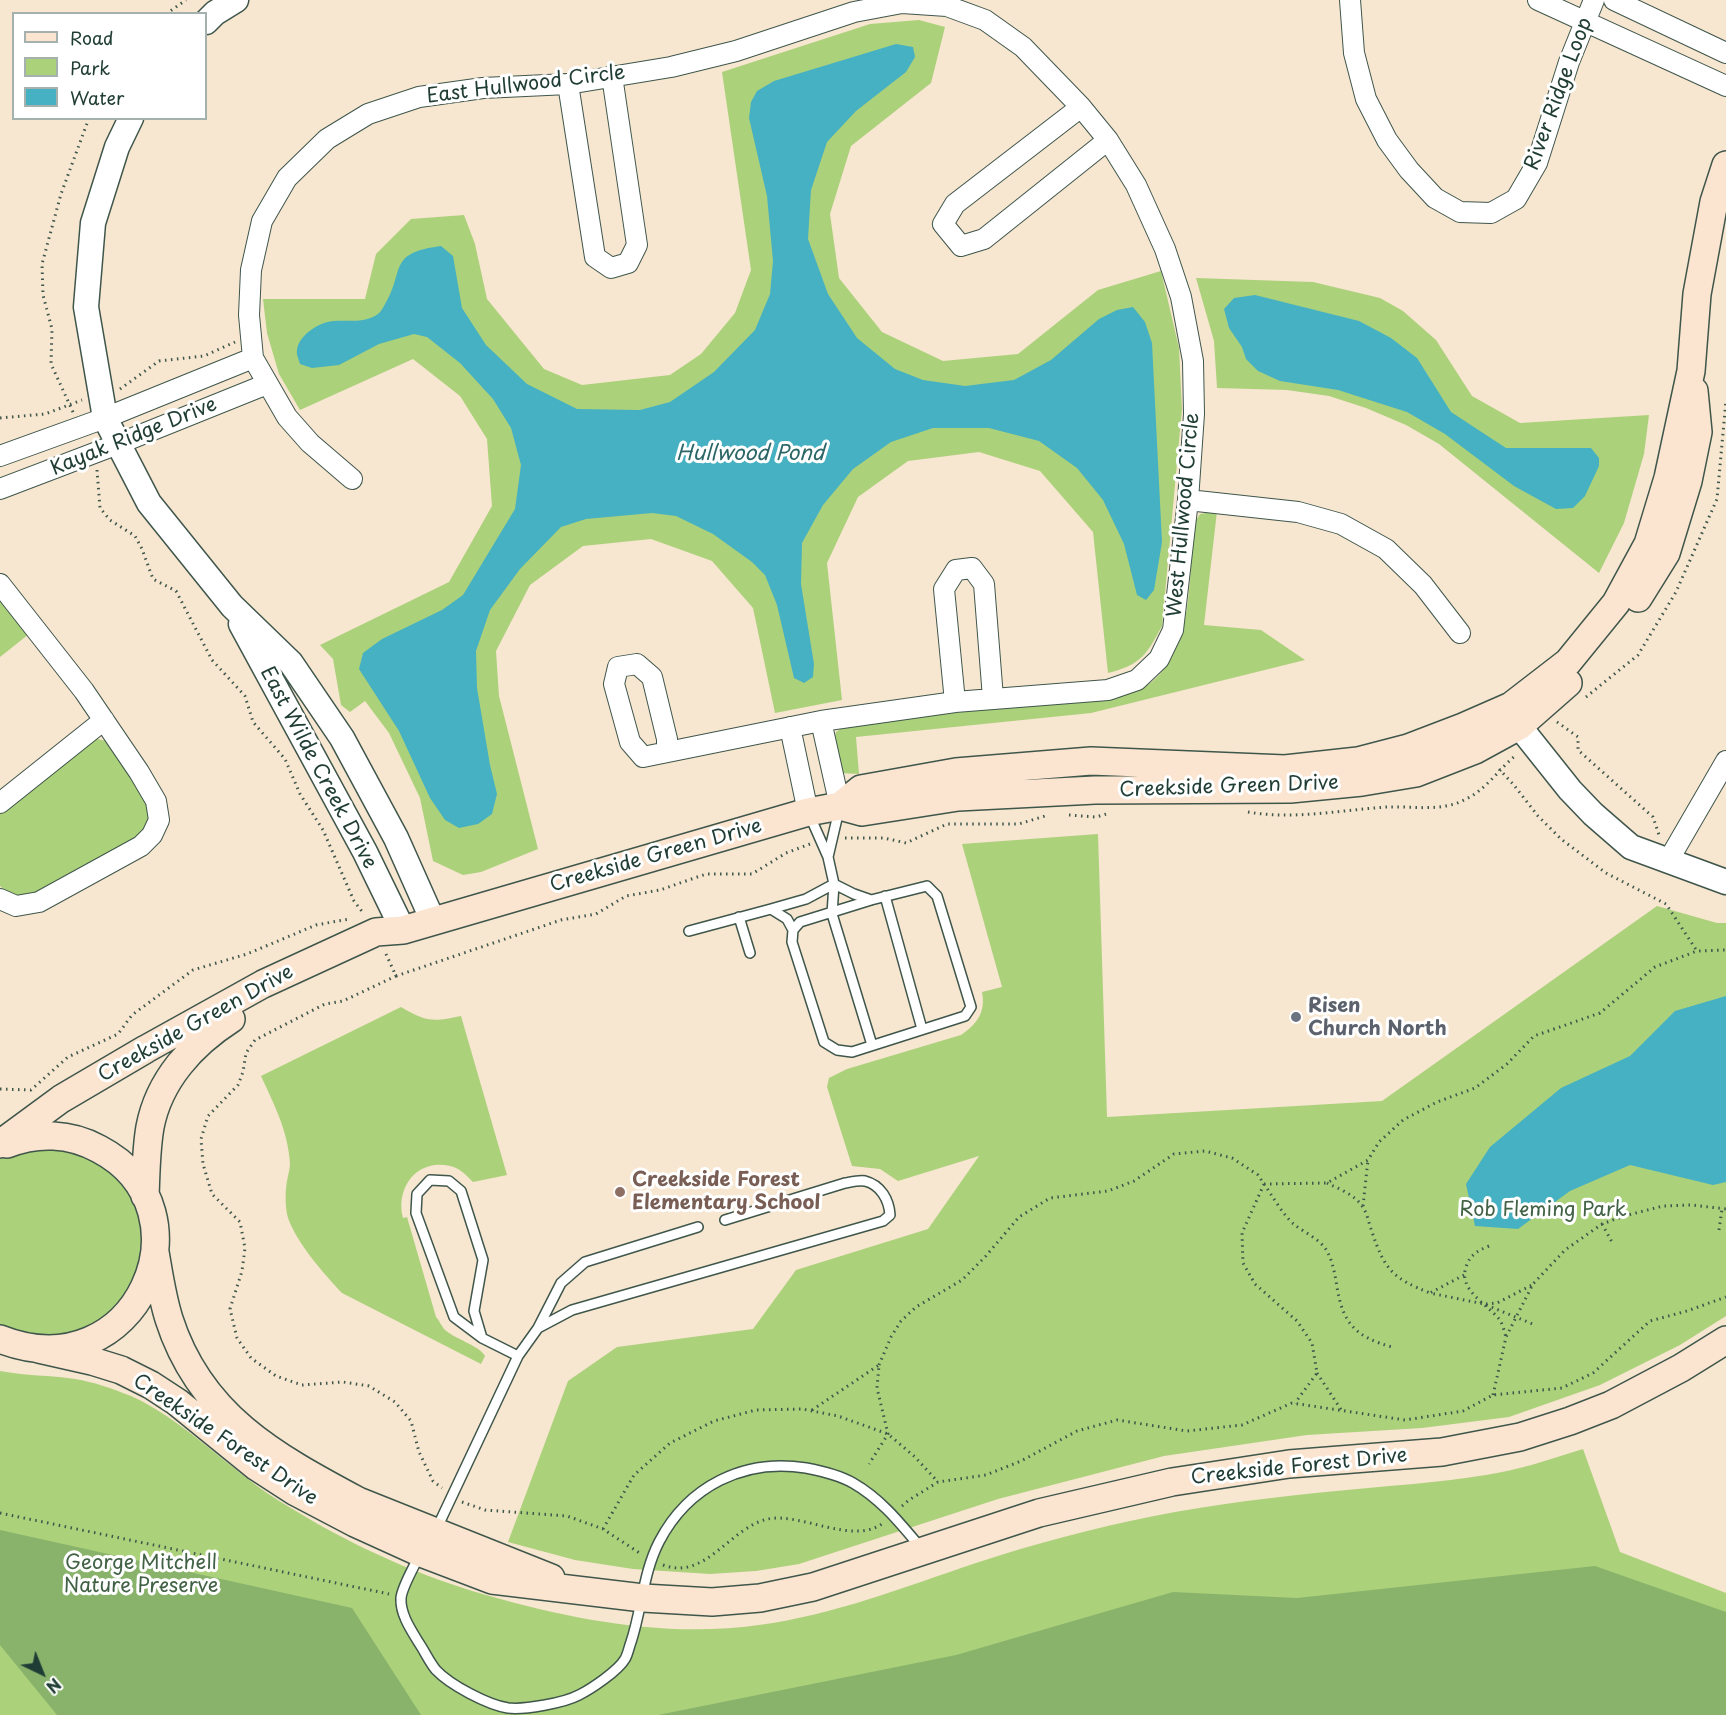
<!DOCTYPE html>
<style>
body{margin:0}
#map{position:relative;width:1726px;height:1715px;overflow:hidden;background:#f7e6d0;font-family:"Playpen Sans",sans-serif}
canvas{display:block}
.legend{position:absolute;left:12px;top:12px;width:195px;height:108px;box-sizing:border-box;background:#fff;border:2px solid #a5b1ae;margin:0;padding:8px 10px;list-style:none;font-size:18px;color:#1f3d34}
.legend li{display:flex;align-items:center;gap:12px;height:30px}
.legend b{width:30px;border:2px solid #a5b1ae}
.north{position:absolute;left:12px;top:1643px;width:60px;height:60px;-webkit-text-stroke:4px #fff;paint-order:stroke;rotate:137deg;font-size:16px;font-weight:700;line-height:24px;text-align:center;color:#1f3d34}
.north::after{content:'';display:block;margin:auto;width:21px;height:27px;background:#1f3d34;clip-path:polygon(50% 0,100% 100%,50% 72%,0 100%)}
</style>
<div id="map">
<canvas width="1726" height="1715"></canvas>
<ul class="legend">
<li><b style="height:8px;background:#fce5d0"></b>Road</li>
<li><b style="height:16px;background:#acd17b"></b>Park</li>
<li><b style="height:16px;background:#45b1c2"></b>Water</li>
</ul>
<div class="north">N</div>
</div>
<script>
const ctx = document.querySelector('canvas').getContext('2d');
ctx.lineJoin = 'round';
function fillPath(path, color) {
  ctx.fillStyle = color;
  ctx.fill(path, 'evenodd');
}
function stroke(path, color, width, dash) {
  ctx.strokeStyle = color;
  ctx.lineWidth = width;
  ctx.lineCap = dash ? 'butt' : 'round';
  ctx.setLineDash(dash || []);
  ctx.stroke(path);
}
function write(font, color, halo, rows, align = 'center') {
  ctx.font = font + ' "Playpen Sans",sans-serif';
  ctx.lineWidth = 6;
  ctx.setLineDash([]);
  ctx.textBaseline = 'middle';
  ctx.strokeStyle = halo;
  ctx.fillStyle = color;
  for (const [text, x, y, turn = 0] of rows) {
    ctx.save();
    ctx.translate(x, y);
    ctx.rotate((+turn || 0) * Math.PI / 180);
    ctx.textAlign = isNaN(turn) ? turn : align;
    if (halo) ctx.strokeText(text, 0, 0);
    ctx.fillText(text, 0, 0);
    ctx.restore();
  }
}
const green = new Path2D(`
 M919,20l26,7 -14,56 -80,63 -21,68 9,64 43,54 61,29 75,-7 80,-64 63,-19 18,77 3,61 -20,217c-15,28 -21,39 -54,47l-15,-141 -53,-61 -61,-19 -71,9 -50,36 -31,66 15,137 -67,13 -22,-105 -41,-47 -61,-22 -68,7 -53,39 -34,66 3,45 39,153 -57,23 -18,3 -30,-14 -13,-63 -31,-65 -24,-32 -15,11 -9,-7 -8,-46 -13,-14 129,-63 43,-76 -5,-67 -27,-43 -47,-37 -113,51 -21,-36 -12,-41 -4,-34h102l11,-45 35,-35 53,-4 11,29 12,55 57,70 38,16 88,-10 31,-21 34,-41 16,-43 -29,-198 148,-48z
 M1196,278l117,4 67,16 23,13 33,29 36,56 48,27 129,-8 -5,39 -20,69 -25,50 -160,-129 -33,-19 -40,-17 -37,-12 -42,-6 -70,-2 -3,-47z
 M1217,511l-13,114 57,5 44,30 -214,53 -235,24 3,37 -19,-1 -7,-30 3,-11 13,-9 262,-25c8,-2 19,-4 27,-7 57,-29 51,-112 55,-166l7,-11z
 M0,596l29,38 -29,23z
 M97,739l10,2 7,6c10,16 37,52 35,70 -1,8 -6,14 -12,20l-108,59c-12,2 -20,-1 -29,-10v-72l88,-71z
 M1098,834l9,283 275,-16 275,-195 60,17h9v393l-46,29 -80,40 -91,32 -87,11 -115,7 -143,21 -166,43 -199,65 -43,7 -46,3 -77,-5 -58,-9 -67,-18 60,-161 49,-34 136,-18 43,-59 132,-41 51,-73 -81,25 -18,-12 -28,-3 -25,-79 2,-9 18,-9 114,-34c16,-11 25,-23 21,-43l20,-5 -40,-143z
 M401,1007c25,15 32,15 60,9l46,159 -34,7c-6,-6 -13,-14 -23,-16 -33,-8 -55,22 -47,52l4,-1 29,100c3,3 5,8 8,12 10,10 35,16 41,27l-4,8 -139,-71c-19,-20 -45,-50 -54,-75 -3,-11 -3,-26 -1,-37 1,-6 3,-12 3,-18 -2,-32 -16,-59 -29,-87z
 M42,1143l63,18 34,44 5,55 -25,49 -52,29 -67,-10v-174z
 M0,1371c25,5 50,4 75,8 19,3 38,10 56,17 49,22 91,66 136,97 67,44 142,80 219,102 87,25 182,43 273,30 75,-10 145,-38 217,-62 58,-19 117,-35 178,-47 60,-12 121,-19 182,-25 50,-5 100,-8 150,-16 33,-5 65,-16 97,-26l37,103 106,41v122h-1726z`);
const forest = new Path2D(`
 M0,1530l352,78 69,107h-364l-57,-70z
 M1595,1566l131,46v103h-1068l298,-60 217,-63 124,6z`);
const water = new Path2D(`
 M896,44l17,3 2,10 -9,15 -50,39 -29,31 -16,48 -3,49 20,55 29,44 38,31 28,11 42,6 49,-6 37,-20 48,-41 18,-9 16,-3 12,15 7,21 10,199 -8,48 -8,10 -9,-5 -13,-51 -21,-44 -26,-32 -38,-27 -50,-13h-56l-42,14 -38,27 -30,36 -21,38 -1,41 13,80 -1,13 -9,6 -10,-5 -17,-73 -12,-30 -13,-13 -39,-28 -37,-18 -24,-3 -66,6 -25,8 -41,42 -30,41 -14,41 1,37 13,77 7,29 -5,20 -14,10 -19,4 -14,-8 -15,-22 -31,-67 -40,-62 4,-16 19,-14 60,-29 21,-15 52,-86 6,-44 -10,-37 -18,-29 -33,-36 -33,-26 -13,-3 -35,10 -40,21 -27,3 -12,-4c-1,-4 -4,-10 -3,-14 1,-15 24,-29 37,-29 15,-1 27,2 41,-5 4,-2 6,-5 9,-10 22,-35 2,-53 57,-60l12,10 9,52 24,37 41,39 50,25 63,1 30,-8 44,-30 41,-42 15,-36 3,-33 -6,-65 -18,-78 2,-16 6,-11 17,-10z
 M1255,295l104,26 32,17 26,20 34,54 55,36h85l8,10v8l-14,30 -12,12 -17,1 -42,-23 -69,-52 -38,-22 -69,-22 -58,-9 -22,-10 -12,-12 -4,-12 -13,-19 -5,-19 10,-11z
 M1726,996v186l-13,3 -83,-20 -60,26 -52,38 -43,-3 -9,-42 24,-37 71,-59 69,-32 45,-45z`);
const path = new Path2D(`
 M166,14l20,-14
 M120,389l39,-28 45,-5 31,-14
 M73,412l-22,-48 1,-35 -9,-34 -1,-31 19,-70 28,-76
 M0,418l45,-4 37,-14
 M97,470l3,38 10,12 25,16 7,13 11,30 23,12 36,69 33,36 8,26 32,37 15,35 23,36 31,71 10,13
 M1586,697l52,-42 38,-63 41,-93 9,-99
 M1557,722l21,15v13l75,67 6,18
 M1499,769l14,15 25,32 23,23 45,34 60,31 31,47 29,-1
 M1248,812c46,8 93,-2 139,-5 25,-1 54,5 77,-7 21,-9 35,-31 52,-45
 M1069,815l27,2 14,-4
 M845,838h39l22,5 41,-19h72l26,-8
 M386,954l10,22 -53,25 -18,3 -70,36 -9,13 -3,19 -5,13 -30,31 -7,23 2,25 9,30 28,28 5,26 -3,23 -12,38 7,29 14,20 25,18 26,9 41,-3 26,4 26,16 16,19 8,31 14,29 9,7
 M396,976l165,-56 35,-6 30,-18 34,-6 46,-16h46l34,-21 24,-9
 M0,1089l31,1 37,-33 50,-23 14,-19 61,-45 54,-16 69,-29 33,-6
 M1327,1183c12,6 27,11 35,23 5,6 7,18 10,26 13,38 20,46 58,61
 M1264,1184l63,-1 41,-23 11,-18 24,-22 34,-18 38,-14 32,-24 27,-28 66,-23 55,-46 42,-16
 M1264,1184c8,11 20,33 31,41 10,8 25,14 32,26 6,11 8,24 10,36 6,37 19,50 55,60
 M1363,1206l5,-46
 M1602,1224l11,20
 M1719,1230l3,-21
 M1489,1246c-12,5 -19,9 -23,21 -8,23 21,37 33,52 4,5 5,12 7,18
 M1464,1275l-34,18 54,11 51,21
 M1486,1304l11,-1 35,-18
 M879,1365l12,-28 10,-16 15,-14 46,-27 23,-23 34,-40 31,-19 58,-7 26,-10 40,-27 31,-3 27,7 26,17 6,9 -22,49 1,30 12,21 42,37 15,22 5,30 -22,30
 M1317,1373l25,38
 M1493,1395l13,-58 27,-53 32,-34 37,-26 22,-8 39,-10 29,-1 34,4
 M812,1410l67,-45 -2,23 11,46 -19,30
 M462,1502l23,8 82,6 36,13 38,25
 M902,1506l7,-6 29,-18 48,-7 35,-14 56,-30 40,-11 70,11 55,-6 50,-22 113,17 58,-9 30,-16 69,-7 31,-15 57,-52 37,-10 39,-14
 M0,1513l389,81
 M603,1529l31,-54 36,-32 44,-22 42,-11 46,-1 36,7 50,18 27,23 23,25
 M663,1565c43,16 67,-38 105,-46 32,-7 86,27 115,4`);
const service = new Path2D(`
 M809,814l19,43 6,27 -2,30 40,131
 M828,857l11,-47
 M927,886l10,10 34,111 -6,9 -113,36 -15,-2 -13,-8 -32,-100 1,-12 7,-8 71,-22z
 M885,896l37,133
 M771,909l35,-10 28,-15 20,10 17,6
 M739,917l11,36
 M689,931l82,-22 16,10 6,11
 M538,1328l23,-45 24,-21 113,-35
 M482,1338l-8,-27 9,-51 -22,-69 -12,-10 -19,-1 -13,14 -1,19 38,104 28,21 36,18
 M436,1530l82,-174 20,-28 34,-18 311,-89 7,-6c-1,-15 -9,-30 -25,-34 -6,-1 -14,1 -20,2l-120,37
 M419,1556c-5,11 -17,31 -18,42 -1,16 10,32 18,45 6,9 11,20 17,27 14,15 52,35 72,38 16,2 56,-5 71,-13 12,-6 39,-24 46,-36 3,-5 4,-12 6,-17 11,-33 12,-69 28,-100 29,-56 85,-84 147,-74 16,3 33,7 47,15 28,16 47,40 68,65`);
const minor = new Path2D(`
 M1350,0l4,53 12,46 21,41 22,30 26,28 25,14 31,1 25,-14 21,-36 32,-101 25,-62
 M1538,0l188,86
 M1614,0l112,53
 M568,84l27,173 16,11 17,-5 9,-18 -25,-169
 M1081,107l-126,97 -12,20 18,22 23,-7 124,-99
 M0,456l105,-38 148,-60
 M352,479l-42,-36 -23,-26 -34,-59 -4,-43 2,-45 11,-49 25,-43 40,-39 41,-25 51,-17 64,-9 85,-4 103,-17 65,-16 118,-39 48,-9 45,3 38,14 38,27 58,60 27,33 28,45 29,64 16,48 12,64 1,53 -6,86 -15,130 -14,29 -22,21 -29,10 -153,12 -134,19 -178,36 -13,-15 -16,-58 4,-17 19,-3 15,13 15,62v12
 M0,489l118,-45 149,-60
 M1188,500l110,12 43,12 45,25 37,36 37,48
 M0,584l84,107 55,81 17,29 3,19 -7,15 -11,11 -102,56 -23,4 -16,-7
 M955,702l-11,-113 12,-19 16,-2 12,16 9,114
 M821,721l19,85
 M790,727l18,85
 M0,803l104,-83
 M1668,861l58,-100`);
const tertiary = new Path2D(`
 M206,22l9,-9 21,-13
 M131,118l-14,29 -24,76 -7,84 19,111 44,85 83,103 59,57 51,75 54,100 37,83
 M241,624l124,228 38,78
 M1512,709l7,17 51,64 23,24 38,33 95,35`);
const secondary = new Path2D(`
 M1638,598l28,-45 22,-72 10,-49 -4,-41
 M840,806l22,6 96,-15 137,-7 195,-1 72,-7 54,-9 59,-23 44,-24 49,-43
 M0,1144l61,-45 85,-50 117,-65 113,-52 27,-2 405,-118 32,-6 21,-17 95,-17 135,-11 194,8 73,-8 50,-13 55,-21 48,-21 57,-44 48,-59 32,-59 20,-66 23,-107 6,-77 17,-92 12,-37
 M145,1196c1,-23 1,-46 5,-69 9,-47 42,-83 81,-108
 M155,1252c4,23 7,45 14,67 31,97 105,137 189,182l193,77
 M0,1339c137,54 215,-129 99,-190 -29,-16 -62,-17 -92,-5
 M39,1349l53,12 29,9 30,15 26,17 80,65 37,24 61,32 66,30 71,27 151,18 69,4 48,-4 53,-11 226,-74 133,-31 117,-18 153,-12 78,-15 50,-16 41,-16 70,-37 45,-28`);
const markers = [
 [1296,1017,6,"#6b7280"],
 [620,1192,6,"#8d6e63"]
];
const streetNames = [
 ["East Hullwood Circle",526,85,-7],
 ["River Ridge Loop",1559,94,-70],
 ["Kayak Ridge Drive",134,437,-22],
 ["West Hullwood Circle",1184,515,-85],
 ["East Wilde Creek Drive",318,768,62],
 ["Creekside Green Drive",1229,787,-2],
 ["Creekside Green Drive",656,856,-16],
 ["Creekside Green Drive",196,1024,-29],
 ["Creekside Forest Drive",225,1440,34],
 ["Creekside Forest Drive",1299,1467,-6]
];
const worshipNames = [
 ["Risen",1308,1006],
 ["Church North",1308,1029]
];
const educationNames = [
 ["Creekside Forest",632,1180],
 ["Elementary School",632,1203]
];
const parkNames = [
 ["Rob Fleming Park",1543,1210],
 ["George Mitchell",141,1563],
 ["Nature Preserve",141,1586]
];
const waterNames = [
 ["Hullwood Pond",750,454]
];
fillPath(green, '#acd17b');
fillPath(forest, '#89b36b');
fillPath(water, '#45b1c2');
stroke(service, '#3f564b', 12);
stroke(minor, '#3f564b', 22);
stroke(tertiary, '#3f564b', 27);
stroke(secondary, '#3f564b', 30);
stroke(path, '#3f564b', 3, [1.5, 4.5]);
stroke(service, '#fff', 9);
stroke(minor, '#fff', 20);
stroke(tertiary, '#fff', 24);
stroke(secondary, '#fce5d0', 27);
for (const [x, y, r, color] of markers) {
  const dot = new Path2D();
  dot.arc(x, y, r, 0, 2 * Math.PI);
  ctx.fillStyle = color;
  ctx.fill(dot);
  stroke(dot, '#fff', 2);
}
write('20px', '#1f3d34', '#fff', streetNames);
write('bold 20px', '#5b616d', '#fff', worshipNames, 'left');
write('bold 20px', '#785e54', '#fff', educationNames, 'left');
write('20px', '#426246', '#fff', parkNames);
write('italic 21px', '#2c6666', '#fff', waterNames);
</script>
